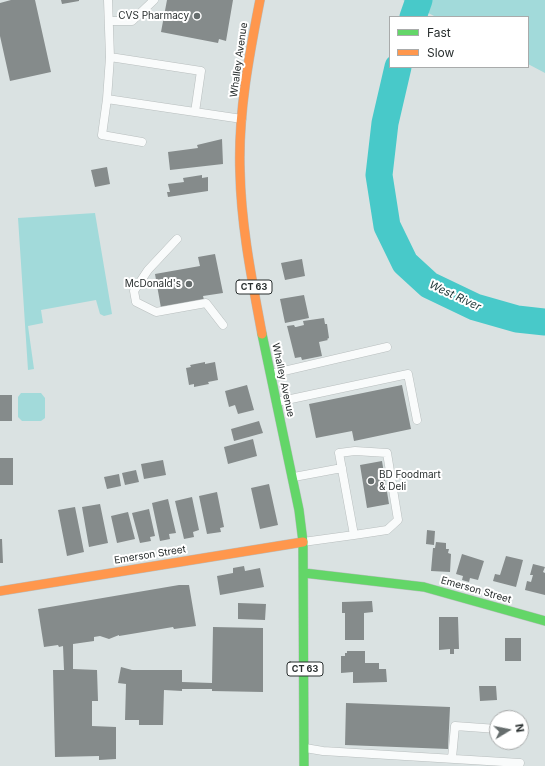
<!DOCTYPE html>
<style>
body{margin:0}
#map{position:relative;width:545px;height:766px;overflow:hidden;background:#dae2e2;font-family:Inter,sans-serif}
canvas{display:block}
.legend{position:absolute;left:389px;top:16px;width:140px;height:52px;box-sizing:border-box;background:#fff;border:1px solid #a9abab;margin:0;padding:5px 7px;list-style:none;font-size:12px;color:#282e2e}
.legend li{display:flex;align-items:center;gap:8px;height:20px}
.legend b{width:20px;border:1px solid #a9abab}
.north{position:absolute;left:489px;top:710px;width:40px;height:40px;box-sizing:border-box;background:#fff;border:1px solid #a9abab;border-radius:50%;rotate:80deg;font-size:11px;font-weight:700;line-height:16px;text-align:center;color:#282e2e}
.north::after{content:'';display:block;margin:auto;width:14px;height:18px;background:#666d6d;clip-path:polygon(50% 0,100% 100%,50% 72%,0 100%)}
</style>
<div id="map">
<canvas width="545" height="766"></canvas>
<ul class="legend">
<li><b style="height:5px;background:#63d668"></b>Fast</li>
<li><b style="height:5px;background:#ff974d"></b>Slow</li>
</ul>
<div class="north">N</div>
</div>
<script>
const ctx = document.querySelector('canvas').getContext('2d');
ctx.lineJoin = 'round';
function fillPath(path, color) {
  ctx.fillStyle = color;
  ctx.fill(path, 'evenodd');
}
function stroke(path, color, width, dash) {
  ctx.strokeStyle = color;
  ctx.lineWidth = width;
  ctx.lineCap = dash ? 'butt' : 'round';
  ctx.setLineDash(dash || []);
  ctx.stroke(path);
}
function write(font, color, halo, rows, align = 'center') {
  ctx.font = font + ' Inter,sans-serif';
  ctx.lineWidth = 4;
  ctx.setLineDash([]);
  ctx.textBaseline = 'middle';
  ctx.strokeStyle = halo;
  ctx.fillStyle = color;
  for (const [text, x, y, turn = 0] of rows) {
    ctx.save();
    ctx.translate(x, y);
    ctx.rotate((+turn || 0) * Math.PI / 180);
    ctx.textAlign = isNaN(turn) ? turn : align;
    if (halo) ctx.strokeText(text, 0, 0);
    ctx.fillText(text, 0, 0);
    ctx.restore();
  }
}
const green = new Path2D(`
 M403,0h142v73l-17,-9v-47h-92z
 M95,213l17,101 -8,2 -4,-2 -4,-14 -55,10 2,13 -15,3 6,43 -6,1 -10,-152z
 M21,393h20l4,5v20l-4,3h-19l-4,-4v-20z`);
const river = new Path2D(`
 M413,17l6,-17
 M398,67l-13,56 -6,52 8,51 18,37 24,22 46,22 42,12 28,3`);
const building = new Path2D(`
 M11,0h24l16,72 -41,9 -10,-45v-33z
 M61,0h18v1l-17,3z
 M167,0h66l-7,41 -7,-2 -1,4 -57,-11z
 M222,139l1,25 -53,6 -2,-18 30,-4 -1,-3z
 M107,167l3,17 -15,3 -4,-17z
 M202,175v3l6,-1v14l-40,6 -1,-5h3l-2,-8 16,-2 -1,-4z
 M215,254l8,39 -20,3 1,4 -43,8 -6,-34 45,-8 -2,-9z
 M302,259l3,17 -20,4 -4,-17z
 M304,295l5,23 -24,5 -5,-24z
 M324,318l1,6h2l2,14 -2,1 1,1 -9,2 3,14 -20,4 -1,-3 -6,1 -8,-32 7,-1 1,2h1l8,-2 -1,-4z
 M205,362v2l10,-2 3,18 -10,2 1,2 -15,3v-3l-5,1 -3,-17 5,-1 -1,-2z
 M247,385l7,25 -16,4 -3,-9 -6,2 -4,-16z
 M402,385l9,44 -57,12 -2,-10 -36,7 -7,-34z
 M0,395h12v26h-12z
 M259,421l4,12 -29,8 -3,-12z
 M253,439l4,17 -29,8 -4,-17z
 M0,458h13v27h-13z
 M163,460l3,15 -22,4 -3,-15z
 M382,461l7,43 -22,4 -7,-43z
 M136,470l3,12 -14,3 -3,-12z
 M119,474l2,12 -14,3 -3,-12z
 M269,484l9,41 -18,4 -9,-41z
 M217,492l7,35 -4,1 1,4 -14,2 -8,-38z
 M192,497l7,33 -6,2 1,5 -10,2 -9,-38z
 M168,499l8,34 -7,1 1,5 -10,2 -8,-38z
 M100,504l8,39 -19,4 -7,-40z
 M75,507l9,45 -17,4 -9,-46z
 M149,509l6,27 -5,1 1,4 -11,2 -8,-30z
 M128,512l7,27 -18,4 -6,-27z
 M427,530l8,1 -1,14 -8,-1z
 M0,539h2l1,24h-3z
 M436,542l10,1v6h3l-1,4 3,1 -1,18 -19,-1 2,-23h2z
 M462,554l22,7 -6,19 -8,-2 -1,4 -7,-2 1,-4 -7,-2z
 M506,556l17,4 -7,27 -23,-6 2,-7 5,1z
 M533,564l12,3 -2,5 2,1v22l-20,-5 2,-9 4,1 2,-7h-3z
 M244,566l1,5 15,-3 4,19 -44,8 -3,-19 16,-3v-5z
 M179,585h10l7,41 -22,3 -1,-2 -54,9v-1l-10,4 -9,-3 -6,1v4l-21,3v25l24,1 1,31h-6v25l24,1v32l-17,1v-4l-44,1 -2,-87h11l-1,-24 -4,1 -1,-2 -14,2 -6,-38z
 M372,601l1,11 -9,1v27h-19v-27h-3v-11z
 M238,603l28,1 -1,16 -27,-1z
 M439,617h19l1,32h-5v5h-4v-5l-11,1z
 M213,627l50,1v64l-51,-1v-2h-30v2l-18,-1 -1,35h-24v-5h-14l1,-36 -8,-1 3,-16 11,3h50v12l30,1z
 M505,638h16v23h-16z
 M347,651h18v12h14v6h7l1,13 -34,1v-11l-12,1v-17h4v-3h2z
 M479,686h17l1,14 -17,1z
 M346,703l104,4 -2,42 -103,-4z`);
const lane = new Path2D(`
 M108,0l2,57 -3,42 135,20
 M109,21h23l22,-21
 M110,57l91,14 -6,41
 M107,99l-5,36 40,7
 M177,239l-29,31 -14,21 2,11 20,10 50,-9 17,22
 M271,374l116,-27
 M277,402l131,-28 9,46
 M294,477l48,-9
 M303,542l51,-7 -15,-82 16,-2 32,2 11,67 -11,10 -33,5
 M305,748l18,3 197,12
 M452,758l3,-32 42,3`);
const fast = new Path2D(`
 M262,334l37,176 4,32 1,224
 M304,573l120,14 121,34`);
const slow = new Path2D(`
 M260,0c-11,56 -22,114 -20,171 1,55 12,109 22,163
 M0,591l303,-49`);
const markers = [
 [197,16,4,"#666d6d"],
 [189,284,4,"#666d6d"],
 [371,481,4,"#666d6d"]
];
const shields = [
 [254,287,36],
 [305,669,36]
];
const shieldNames = [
 ["CT 63",254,287],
 ["CT 63",305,669]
];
const poiNames = [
 ["CVS Pharmacy",189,16],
 ["McDonald's",181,284],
 ["BD Foodmart",379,475,"left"],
 ["& Deli",379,487,"left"]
];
const streetNames = [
 ["Whalley Avenue",239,60,-82],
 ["Whalley Avenue",283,380,78],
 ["Emerson Street",150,555,-9],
 ["Emerson Street",476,590,16]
];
const waterNames = [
 ["West River",455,296,25]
];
fillPath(green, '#a2dada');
stroke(river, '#48c9c9', 27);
fillPath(building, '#858b8b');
stroke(lane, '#b8bebe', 9);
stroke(fast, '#b8bebe', 10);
stroke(slow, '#b8bebe', 10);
stroke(lane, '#f9fbfb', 8);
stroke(fast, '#63d668', 9);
stroke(slow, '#ff974d', 9);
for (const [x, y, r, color] of markers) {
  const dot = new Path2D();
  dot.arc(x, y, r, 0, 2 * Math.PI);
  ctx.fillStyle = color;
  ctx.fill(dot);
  stroke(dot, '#fff', 1.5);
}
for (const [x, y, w] of shields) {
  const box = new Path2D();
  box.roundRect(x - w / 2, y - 7, w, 14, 3);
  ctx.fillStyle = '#fff';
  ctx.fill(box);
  stroke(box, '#282e2e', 1);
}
write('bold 9px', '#282e2e', null, shieldNames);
write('10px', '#282e2e', '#fff', poiNames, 'right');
write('10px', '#282e2e', '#fff', streetNames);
write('italic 11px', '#203838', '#fff', waterNames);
</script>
